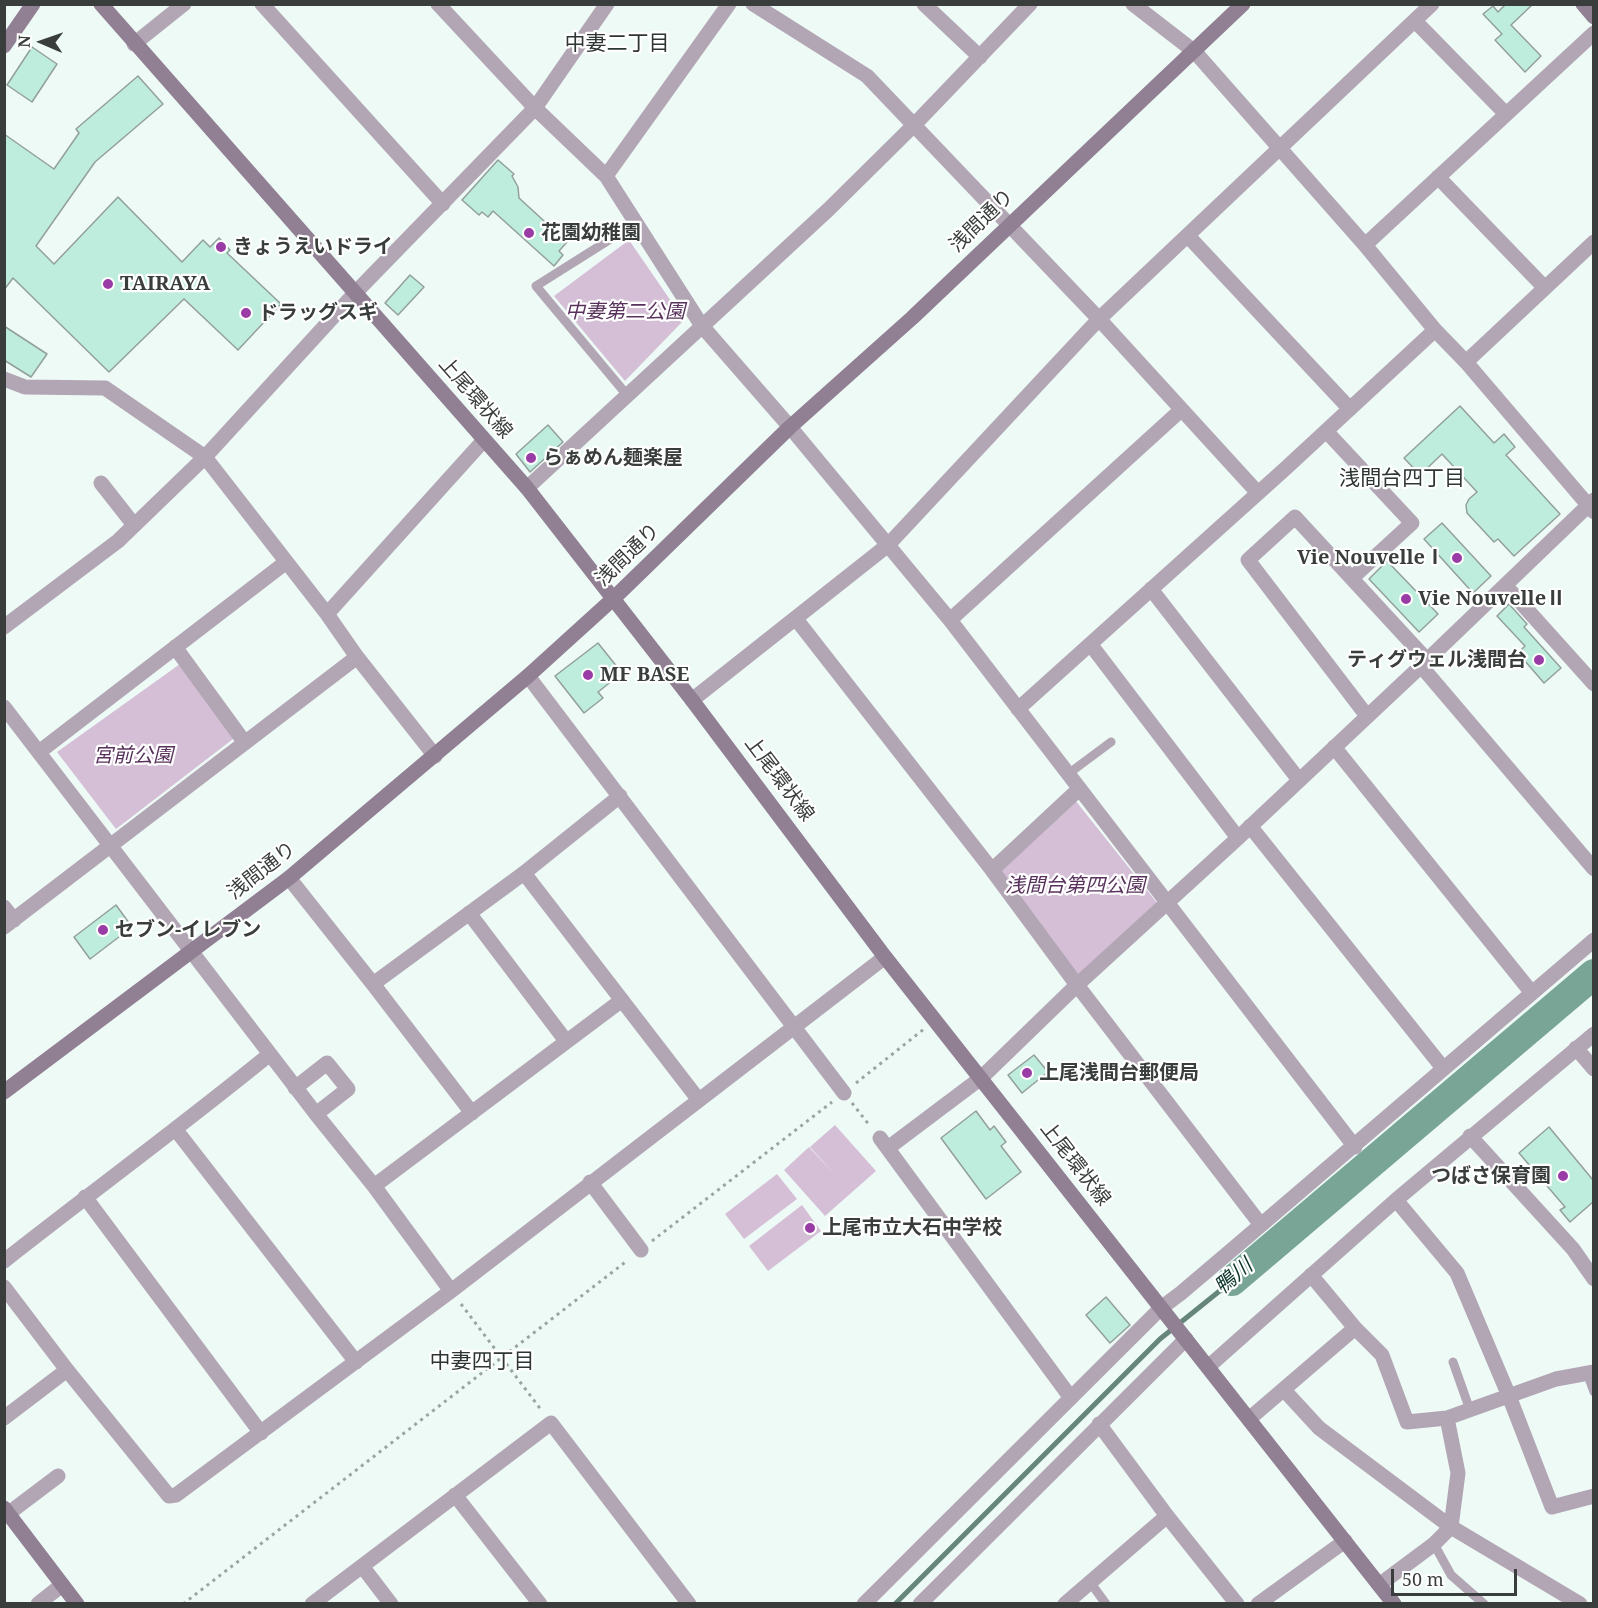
<!DOCTYPE html>
<meta charset="utf-8">
<style>
body{margin:0}
#map{position:relative;width:1598px;height:1608px;overflow:hidden;background:#eefaf6;font-family:"Noto Serif",serif}
canvas{display:block}
.frame{position:absolute;inset:0;border:6px solid #393e3c;pointer-events:none}
.north{position:absolute;left:12px;top:12px;width:60px;height:60px;-webkit-text-stroke:4px #fff;paint-order:stroke;rotate:272deg;font-size:16px;font-weight:700;line-height:24px;text-align:center;color:#393e3c}
.north::after{content:'';display:block;margin:auto;width:21px;height:27px;background:#393e3c;clip-path:polygon(50% 0,100% 100%,50% 72%,0 100%)}
.scale{position:absolute;left:1391px;top:1569px;width:126px;height:27px;box-sizing:border-box;border:3px solid #393e3c;border-top:0;padding-left:8px;font-size:18px;line-height:21px;white-space:nowrap;color:#393e3c;-webkit-text-stroke:4px #fff;paint-order:stroke}
</style>
<div id="map">
<canvas width="1598" height="1608"></canvas>
<div class="frame"></div>
<div class="north">N</div>
<div class="scale">50 m</div>
</div>
<script>
const ctx = document.querySelector('canvas').getContext('2d');
ctx.lineJoin = 'round';
function fillPath(path, color) {
  ctx.fillStyle = color;
  ctx.fill(path, 'evenodd');
}
function stroke(path, color, width, dash) {
  ctx.strokeStyle = color;
  ctx.lineWidth = width;
  ctx.lineCap = dash ? 'butt' : 'round';
  ctx.setLineDash(dash || []);
  ctx.stroke(path);
}
function write(font, color, halo, rows, align = 'center') {
  ctx.font = font + ' "Noto Serif","Noto Sans JP",serif';
  ctx.lineWidth = 4.5;
  ctx.setLineDash([]);
  ctx.textBaseline = 'middle';
  ctx.strokeStyle = halo;
  ctx.fillStyle = color;
  for (const [text, x, y, turn = 0] of rows) {
    ctx.save();
    ctx.translate(x, y);
    ctx.rotate((+turn || 0) * Math.PI / 180);
    ctx.textAlign = isNaN(turn) ? turn : align;
    if (halo) ctx.strokeText(text, 0, 0);
    ctx.fillText(text, 0, 0);
    ctx.restore();
  }
}
const green = new Path2D(`
 M629,240l55,80 -59,61 -71,-85z
 M180,664l53,75 -117,90 -59,-77z
 M1075,800l83,104 -80,72 -81,-105z
 M835,1125l41,46 -51,45 -41,-46 25,-23 25,27 -24,-27z
 M777,1174l20,25 -53,40 -19,-25z
 M802,1205l19,26 -53,40 -19,-25z`);
const stream = new Path2D(`
 M895,1604l265,-265 72,-58`);
const river = new Path2D(`
 M1232,1281l362,-307`);
const building = new Path2D(`
 M1506,4h27l-22,21 30,31 -16,16 -30,-32 7,-6 -19,-20 10,-8 5,6z
 M32,47l25,17 -25,38 -25,-17z
 M138,76l25,28 -68,58 -59,84 18,18 64,-67 64,65 21,-22 7,7 9,-9 11,12 -3,3 54,51 -43,46 -54,-51 -75,73 -96,-94 -9,12v-156l50,35 25,-36 -3,-4z
 M498,160l16,14 -2,2 6,11 1,11 48,44 -8,9 4,4 -9,11 -61,-55 -5,6 -6,-5 -3,3 -17,-15z
 M410,275l14,12 -26,28 -13,-12z
 M4,326l43,28 -16,23 -27,-17z
 M1460,406l34,37 10,-9 11,13 -9,8 54,59 -46,42 -16,-17 -4,3 -27,-29 -1,-8 3,-6 8,-7 -35,-38 -22,21 -16,-17z
 M548,425l15,17 -33,30 -14,-18z
 M1442,523l49,53 -18,17 -49,-54z
 M1387,561l51,53 -19,18 -50,-53z
 M1509,604l18,20 -3,3 37,41 -17,15 -26,-30 7,-7 -28,-30z
 M598,643l24,30 -24,19 5,6 -19,15 -29,-37z
 M116,905l16,22 -42,32 -16,-22z
 M1034,1055l14,17 -26,21 -14,-18z
 M976,1111l14,19 4,-4 12,16 -5,4 20,26 -35,27 -45,-61z
 M1549,1127l44,53v22l-23,20 -10,-12 5,-3 -46,-54z
 M1106,1297l24,28 -20,18 -24,-28z`);
const path = new Path2D(`
 M856,1083l68,-54
 M852,1103l18,23
 M652,1241l180,-139
 M461,1304l81,107
 M183,1604l445,-344`);
const lane = new Path2D(`
 M627,395l-91,-109 100,-63
 M1068,774l43,-32
 M1453,1362l17,48
 M1587,1373l7,19
 M1434,1544l17,31 33,29
 M1090,1582l16,22`);
const street = new Path2D(`
 M262,4l181,200
 M438,4l97,104 71,68 96,150 88,101 160,193 405,527
 M753,4l114,72 232,243 159,174
 M924,4l56,53
 M1133,4l62,48 170,193 70,85 31,32 128,150
 M1415,21l91,93
 M134,44l50,-40
 M606,176l123,-172
 M1438,177l107,111
 M1188,236l162,173
 M1365,245l229,-212
 M1466,362l128,-120
 M4,379l21,8 80,1 100,69 122,157 30,43 78,99
 M1326,431l86,92 -60,55
 M101,483l33,42
 M527,488l302,-279 86,-85 115,-120
 M1505,585l89,99
 M1151,589l148,191
 M327,614l157,-174
 M796,619l196,251 85,115 184,240
 M950,620l231,-210
 M4,627l114,-86 87,-84 150,-164 180,-185 72,-104
 M1091,645l147,193
 M175,647l70,96
 M1421,666l173,203
 M528,676l316,417
 M692,700l196,-155 211,-226 333,-315
 M4,707l312,407 58,72 77,105
 M1018,709l268,-241 149,-138
 M1367,716l-119,-156 47,-43 132,143
 M1334,747l198,246
 M39,752l246,-189
 M1250,826l193,242
 M992,870l87,-81
 M524,873l174,226
 M289,878l84,106 99,129
 M4,907l10,13
 M469,913l97,128
 M4,927l353,-270
 M373,984l151,-111 96,-77
 M1576,1048l18,21
 M295,1088l32,-25 21,26 -32,25
 M176,1130l180,232
 M1470,1136l103,113 21,30
 M880,1138l191,260
 M888,1148l93,-70 96,-93 161,-147 183,-172 173,-166
 M590,1182l51,68
 M374,1186l248,-186
 M85,1197l176,236
 M1396,1200l61,73 52,123 43,111 42,-11
 M4,1261c89,-70 179,-136 266,-207
 M1311,1275l44,53 27,27 25,67 40,-4 109,-39 38,-7
 M4,1287l63,83 102,126 7,-1 275,-204 434,-334
 M1208,1367l188,-167 198,-166
 M1284,1390l35,38 132,99 129,77
 M4,1418l63,-48
 M1249,1419l106,-91
 M1099,1424l68,92 70,88
 M455,1495l85,109
 M9,1513l49,-37
 M362,1566l29,38
 M1379,1585l55,-41 17,-17 7,-54 -11,-55
 M38,1604l24,-19
 M312,1604l239,-181 138,181
 M864,1604l297,-296 20,-15c138,-117 275,-235 413,-353
 M920,1604l266,-265
 M1065,1604l102,-88
 M1258,1604l87,-63`);
const secondary = new Path2D(`
 M101,4l426,484 165,212 193,257 509,647
 M1583,4l11,13
 M4,46l29,-42
 M4,1092l285,-214 239,-202 86,-78 176,-171 122,-109 331,-314
 M4,1508l73,96`);
const markers = [
 [529,233,6,"#993ca5"],
 [221,247,6,"#993ca5"],
 [108,284,6,"#993ca5"],
 [246,313,6,"#993ca5"],
 [531,458,6,"#993ca5"],
 [1457,558,6,"#993ca5"],
 [1406,599,6,"#993ca5"],
 [1539,660,6,"#993ca5"],
 [588,675,6,"#993ca5"],
 [103,930,6,"#993ca5"],
 [1027,1073,6,"#993ca5"],
 [1563,1176,6,"#993ca5"],
 [810,1228,6,"#993ca5"]
];
const streetNames = [
 ["浅間通り",982,221,-44],
 ["上尾環状線",475,398,49],
 ["浅間通り",628,555,-44],
 ["上尾環状線",779,779,53],
 ["浅間通り",262,871,-38],
 ["上尾環状線",1075,1164,52]
];
const poiNames = [
 ["花園幼稚園",541,233],
 ["きょうえいドライ",233,247],
 ["TAIRAYA",120,284],
 ["ドラッグスギ",258,313],
 ["らぁめん麺楽屋",543,458],
 ["Vie NouvelleⅠ",1445,558,"right"],
 ["Vie NouvelleⅡ",1418,599],
 ["ティグウェル浅間台",1527,660,"right"],
 ["MF BASE",600,675],
 ["セブン-イレブン",115,930],
 ["上尾浅間台郵便局",1039,1073],
 ["つばさ保育園",1551,1176,"right"],
 ["上尾市立大石中学校",822,1228]
];
const parkNames = [
 ["中妻第二公園",625,312],
 ["宮前公園",133,756],
 ["浅間台第四公園",1075,886]
];
const neighbourhoodNames = [
 ["中妻二丁目",617,44],
 ["浅間台四丁目",1402,479],
 ["中妻四丁目",482,1362]
];
const waterNames = [
 ["鴨川",1234,1277,-40]
];
fillPath(green, '#d5bfd7');
stroke(stream, '#66867c', 5);
stroke(river, '#79a597', 30);
fillPath(building, '#beeddd');
stroke(building, '#939f9b', 1.5);
stroke(path, '#9ba4a0', 3, [3, 4.5]);
stroke(lane, '#b2a6b4', 9);
stroke(street, '#b2a6b4', 15);
stroke(secondary, '#917f93', 15);
for (const [x, y, r, color] of markers) {
  const dot = new Path2D();
  dot.arc(x, y, r, 0, 2 * Math.PI);
  ctx.fillStyle = color;
  ctx.fill(dot);
  stroke(dot, '#fff', 2);
}
write('20px', '#393e3c', '#fff', streetNames);
write('bold 20px', '#393e3c', '#fff', poiNames, 'left');
write('italic 20px', '#58325c', '#fff', parkNames);
write('21px', '#2d3633', '#fff', neighbourhoodNames);
write('italic 21px', '#0f382d', '#fff', waterNames);
</script>
